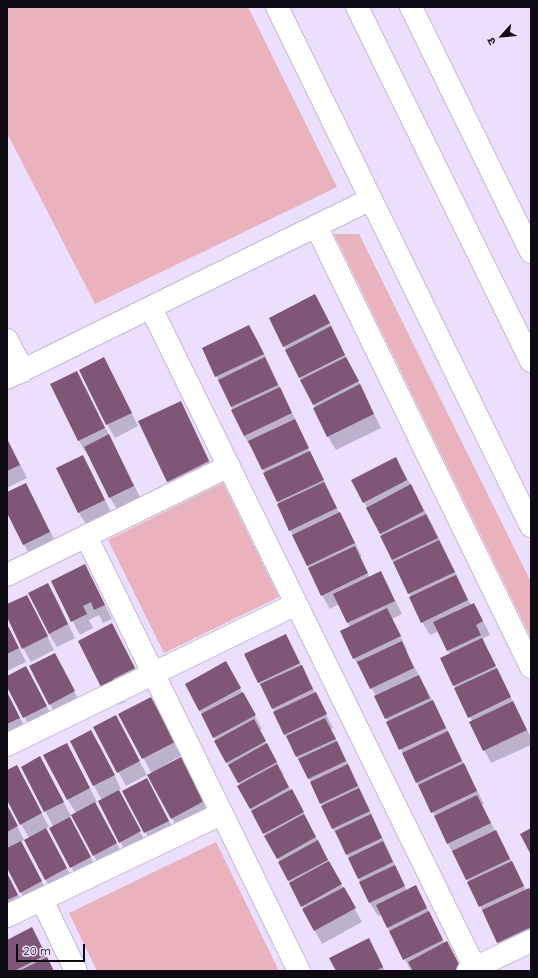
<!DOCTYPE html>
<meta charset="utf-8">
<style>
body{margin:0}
#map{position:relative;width:538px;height:978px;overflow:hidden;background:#ecdffe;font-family:Quicksand,"Noto Sans Devanagari",sans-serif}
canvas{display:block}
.frame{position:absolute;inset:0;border:8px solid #0f0b15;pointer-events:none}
.north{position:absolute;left:482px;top:16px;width:40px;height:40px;-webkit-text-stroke:3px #ecdffe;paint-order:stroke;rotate:243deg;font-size:11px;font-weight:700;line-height:16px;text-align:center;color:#0f0b15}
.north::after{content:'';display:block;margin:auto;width:14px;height:18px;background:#0f0b15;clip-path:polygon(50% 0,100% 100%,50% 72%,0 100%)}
.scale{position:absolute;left:16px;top:944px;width:69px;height:18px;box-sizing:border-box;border:2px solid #0f0b15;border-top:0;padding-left:5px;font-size:12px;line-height:14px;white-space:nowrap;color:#0f0b15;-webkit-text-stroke:3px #ecdffe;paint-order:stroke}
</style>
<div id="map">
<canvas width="538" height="978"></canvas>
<div class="frame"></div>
<div class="north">उ</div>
<div class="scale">20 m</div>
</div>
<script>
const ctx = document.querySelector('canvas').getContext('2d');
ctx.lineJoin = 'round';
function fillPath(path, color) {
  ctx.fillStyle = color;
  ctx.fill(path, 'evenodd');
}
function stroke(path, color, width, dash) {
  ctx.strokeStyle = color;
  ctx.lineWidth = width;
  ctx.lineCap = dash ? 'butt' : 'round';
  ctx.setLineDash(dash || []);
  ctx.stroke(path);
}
const green = new Path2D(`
 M7,7h241l89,180 -242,117 -88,-171z
 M334,234h25l172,348v56z
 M223,483l56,114 -115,56 -56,-113z
 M216,842l63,129h-182l-28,-58z`);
const shadow = new Path2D(`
 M323,309l29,60 14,26h-1l16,33 -45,22 -8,-13 -14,-29 1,-1 -31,-61z
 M249,326l8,13 30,63 12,25h-1l32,66v1l9,19 8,14 15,30h-2l10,21 10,-5 8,13 14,28 -10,5 15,31 -1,1 34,64 31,63 13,26 -2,1 13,26h1l7,13 23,46 5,3v51l-26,12 -7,-13 -29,-60 -21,-39 -23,-48 -8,-13 -41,-87 -22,-38 -13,-27 9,-4 -11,-23 -9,5 -8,-14 -32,-65 -25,-57 -12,-24h-1l-8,-13 -11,-25 -30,-63z
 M104,358l34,68 -23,12 -8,-14 -27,-54z
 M52,384l32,1 57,114 -23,12 -8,-13 -22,-45 -1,1 -8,-13z
 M180,403l11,19 28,59 -40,19 -11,-19z
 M7,438l20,40 -20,10z
 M57,469l33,1 22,44 -25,12 -8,-13z
 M403,471l31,57 37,77 10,12 9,18 -7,3 4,11 44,89v7l-40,18 -7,-13 -12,-29 -18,-36 -4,-31 -11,-23 -9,4 -8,-13 -11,-25 -19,-37 -10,-24 -18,-34z
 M7,493l26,4 24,48 -25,13 -8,-13 -17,-35z
 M92,579l20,40 -9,4 -4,-8 -10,5 4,8 -13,7 -28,-53z
 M48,584l8,14 19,40 -18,9 -8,-13z
 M7,605l27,4 20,41 -23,12 -8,-14 -16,-33z
 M7,624l19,38 -19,9z
 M112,625l30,56 -22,12 5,9 -8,3 -4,-7z
 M293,649l40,79 -2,1 22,45 54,117 16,9 22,44 17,27h-51l-30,-56 -3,1 -8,-13 -21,-45 -16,-29 -21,-45 -27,-50 -10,-22 -16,-29 -14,-28z
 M226,663l36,66 -3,2 25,44 -2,1 17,28 31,60 32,58 -40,22 -43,-82h1l-42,-76 2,-1 -13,-23 -41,-78z
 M62,667l19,38 -24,12 -7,-13z
 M7,678l26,3 21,39 -22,11 -25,-46z
 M7,693l20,38 -20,6z
 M158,712l23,44 -16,9 1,1 15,-8 30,57 -32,16 -7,-13 -20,-44 -32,-59z
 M95,728l42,29 10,18 -21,11z
 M99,744l22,45 -3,1 29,55 -19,10 -8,-13 -18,-42 -8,-14z
 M74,757l23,45 -2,1 29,54 -23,12 -29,-54 -3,2 29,54 -19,10 -29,-53 3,-2 -31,-59 25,4 24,45 5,-3 -8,-13z
 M7,771l17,9 25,47 -4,2 29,52 -21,11 -8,-13 -16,-41 -22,-40z
 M123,791l31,2 22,41 -23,12z
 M7,806l17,34 -3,2 28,53 -21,11 -21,-40z
 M7,874l18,34 -18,9z
 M32,928l22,43h-47v-30z
 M376,952l9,19h-48z`);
const building = new Path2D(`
 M315,294l15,29 -47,24 -14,-29z
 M249,325l15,29 -49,23 -13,-29z
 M331,326l14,29 -46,23 -14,-28z
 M104,357l28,56 -26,12 -27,-55z
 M265,357l13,28 -47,22 -13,-27z
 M346,357l13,24 -46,24 -13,-25z
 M77,371l28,57 -27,13 -28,-57z
 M360,384l14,30 -47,23 -14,-29z
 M280,387l12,26 -48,23 -13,-26z
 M181,401l28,60 -42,21 -29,-61z
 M295,419l14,29 -47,22 -14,-29z
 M109,434l25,52 -25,12 -25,-51z
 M7,439l13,26 -13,6z
 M310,451l14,29 -47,22 -14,-29z
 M83,455l22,45 -27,13 -22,-45z
 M396,457l11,23 -44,23 -12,-23z
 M324,482l13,26 -48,23 -12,-27z
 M26,483l24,49 -27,13 -16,-32v-21z
 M411,484l13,27 -44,23 -14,-26z
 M340,512l15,31 -48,23 -15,-31z
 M426,514l12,24 -46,22 -12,-24z
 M439,540l16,32 -47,22 -15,-32z
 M355,546l13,27 -47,23 -13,-28z
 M85,564l20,41 -11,5 -3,-8 -8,4 4,8 -16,8 -20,-41z
 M381,571l14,30 -48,22 -14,-29z
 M456,575l12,25 -47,23 -12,-26z
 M48,583l20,41 -19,10 -21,-41z
 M27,595l21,41 -26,13 -15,-32v-13z
 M474,603l9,18 -7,4 5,10 -34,16 -14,-29z
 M387,608l14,28 -48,23 -13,-28z
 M112,623l23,45 -22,11 5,9 -17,-1 -23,-46z
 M7,624l12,24 -12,6z
 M286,634l14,29 -42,20 -14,-29z
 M482,638l14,28 -43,20 -13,-28z
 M402,641l12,27 -44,21 -13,-27z
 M55,653l20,38 -26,14 -20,-39z
 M226,661l15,27 -42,23 -14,-27z
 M302,665l11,24 -41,20 -12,-25z
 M26,666l21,40 -24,12 -16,-31v-11z
 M497,668l14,29 -43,21 -14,-30z
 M419,675l11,23 -45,21 -11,-23z
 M7,692l13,26 -13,6z
 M243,692l13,23 -43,23 -12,-24z
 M316,692l11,22 -43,21 -11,-23z
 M151,697l24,45 -33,17 -24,-45z
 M433,700l13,28 -47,22 -13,-28z
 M513,701l14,29 -44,21 -14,-29z
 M116,715l24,46 -23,12 -24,-46z
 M325,718l11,21 -40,18 -10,-21z
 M254,719l12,22 -40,22 -12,-22z
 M91,730l24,45 -22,11 -23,-45z
 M448,731l14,30 -46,22 -14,-30z
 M337,741l9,20 -38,18 -10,-20z
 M67,743l23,45 -23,12 -24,-45z
 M267,743l10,19 -39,21 -10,-18z
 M40,756l24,46 -20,10 -23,-45z
 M181,757l23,44 -33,18 -24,-44z
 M464,763l13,28 -46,22 -13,-28z
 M277,764l12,23 -39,22 -13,-23z
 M348,764l10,22 -38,18 -10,-22z
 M17,765l25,48 -22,12 -13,-25v-30z
 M147,778l22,43 -25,12 -22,-42z
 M359,788l11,23 -38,18 -11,-23z
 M292,789l12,23 -41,22 -12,-23z
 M119,790l22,41 -22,12 -21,-42z
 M477,795l14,28 -44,21 -13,-28z
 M95,802l22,41 -24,13 -22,-41z
 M7,805l11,21 -11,6z
 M304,814l12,23 -39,22 -13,-23z
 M371,814l11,24 -36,17 -11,-24z
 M70,817l21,40 -21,11 -21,-40z
 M46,828l21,40 -22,12 -21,-40z
 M531,828v27l-11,-21z
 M496,830l14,29 -44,21 -14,-29z
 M318,840l10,20 -40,21 -10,-19z
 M21,841l21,40 -22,12 -13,-25v-20z
 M383,841l10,21 -35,17 -10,-21z
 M329,861l13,23 -41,23 -12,-24z
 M512,861l12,25 -45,21 -12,-25z
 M395,865l10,21 -36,17 -10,-21z
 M7,873l11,22 -11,5z
 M416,885l11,23 -40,20 -11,-23z
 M344,887l12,21 -42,23 -12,-22z
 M529,888l2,4v35l-34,16 -15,-33z
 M429,911l14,29 -40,20 -14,-29z
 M32,927l14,28 -32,16h-7v-31z
 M369,938l14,29 -7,4h-40l-7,-13z
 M447,941l14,27 -6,3h-42l-5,-9z
 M47,957l7,14h-35z`);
const minor = new Path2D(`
 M277,7l254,519
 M357,7l174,354
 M411,7l120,245
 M316,226l215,441
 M151,308l324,660
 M7,340l16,31
 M7,378l364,-179
 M86,536l213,435
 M7,575l222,-109
 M7,745l289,-141
 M42,900l34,71
 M7,916l214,-102
 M468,971l63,-30`);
fillPath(green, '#eab2bc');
fillPath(shadow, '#0003');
fillPath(building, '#805676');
stroke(minor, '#c4b7d4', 24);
stroke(minor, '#fff', 22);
</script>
